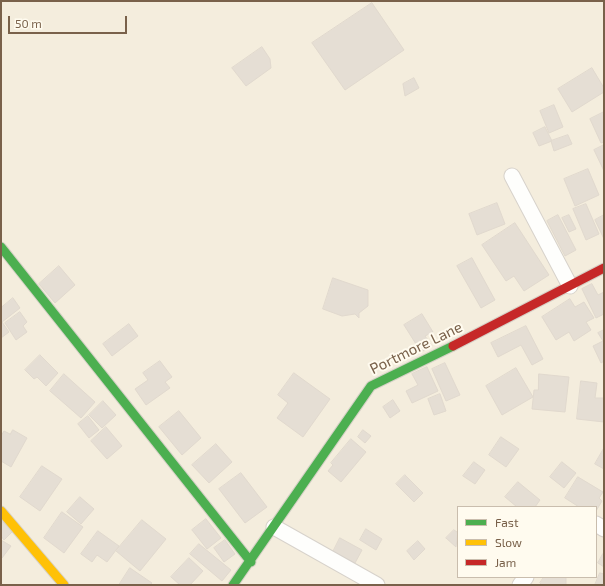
<!DOCTYPE html>
<style>
body{margin:0}
#map{position:relative;width:605px;height:586px;overflow:hidden;background:#f8f5ed;font-family:"Exo 2",sans-serif}
canvas{display:block}
.frame{position:absolute;inset:0;border:2px solid #79614a;pointer-events:none}
.legend{position:absolute;left:457px;top:506px;width:140px;height:72px;box-sizing:border-box;background:#fffbef;border:1px solid #c9bdad;margin:0;padding:5px 7px;list-style:none;font-size:12px;color:#79614a}
.legend li{display:flex;align-items:center;gap:8px;height:20px}
.legend b{width:20px;border:1px solid #c9bdad}
.scale{position:absolute;left:8px;top:16px;width:119px;height:18px;box-sizing:border-box;border:2px solid #79614a;border-top:0;padding-left:5px;font-size:12px;line-height:14px;white-space:nowrap;color:#79614a;-webkit-text-stroke:3px #fffbef;paint-order:stroke}
</style>
<div id="map">
<canvas width="605" height="586"></canvas>
<div class="frame"></div>
<ul class="legend">
<li><b style="height:5px;background:#4caf50"></b>Fast</li>
<li><b style="height:5px;background:#ffc107"></b>Slow</li>
<li><b style="height:5px;background:#c62828"></b>Jam</li>
</ul>
<div class="scale">50 m</div>
</div>
<script>
const ctx = document.querySelector('canvas').getContext('2d');
ctx.lineJoin = 'round';
function fillPath(path, color) {
  ctx.fillStyle = color;
  ctx.fill(path, 'evenodd');
}
function stroke(path, color, width, dash) {
  ctx.strokeStyle = color;
  ctx.lineWidth = width;
  ctx.lineCap = dash ? 'butt' : 'round';
  ctx.setLineDash(dash || []);
  ctx.stroke(path);
}
function write(font, color, halo, rows, align = 'center') {
  ctx.font = font + ' "Exo 2",sans-serif';
  ctx.lineWidth = 4;
  ctx.setLineDash([]);
  ctx.textBaseline = 'middle';
  ctx.strokeStyle = halo;
  ctx.fillStyle = color;
  for (const [text, x, y, turn = 0] of rows) {
    ctx.save();
    ctx.translate(x, y);
    ctx.rotate((+turn || 0) * Math.PI / 180);
    ctx.textAlign = isNaN(turn) ? turn : align;
    if (halo) ctx.strokeText(text, 0, 0);
    ctx.fillText(text, 0, 0);
    ctx.restore();
  }
}
const residential = new Path2D(`
 M1,1h603v584h-603zM458,507h138v70h-138z`);
const building = new Path2D(`
 M372,3l32,47 -59,40 -33,-47z
 M262,47l8,12 1,9 -25,18 -14,-18z
 M592,68l12,20v4l-32,20 -14,-23z
 M414,78l5,10 -14,8 -2,-12z
 M554,105l9,22 -14,6 -9,-22z
 M604,112v30l-3,1 -11,-24z
 M545,127l7,14 -13,5 -6,-13z
 M568,135l4,9 -18,7 -3,-10z
 M604,145v26l-10,-21z
 M588,169l11,26 -24,11 -11,-27z
 M497,203l8,21 -28,11 -8,-21z
 M586,204l13,30 -13,6 -13,-31z
 M558,215l18,35 -11,6 -18,-35z
 M569,215l7,14 -7,3 -7,-14z
 M604,215v24l-9,-19z
 M515,223l34,52 -25,16 -10,-15 -8,5 -24,-36z
 M472,258l23,42 -14,8 -24,-42z
 M59,266l16,19 -20,18 -16,-19z
 M333,278l35,12v16l-9,7v5l-4,-4 -13,2 -19,-7z
 M592,284l6,11 6,-3v22l-8,4 -14,-29z
 M13,298l7,10 -18,14 7,10 -8,6v-30z
 M570,299l5,8 9,-5 10,16 -8,4 5,8 -17,11 -5,-9 -13,8 -14,-23z
 M20,312l7,10 -4,4 4,6 -11,8 -11,-17z
 M422,314l11,18 -8,4 7,10 -11,6 -17,-27z
 M129,324l9,12 -26,20 -9,-12z
 M526,326l17,33 -11,6 -11,-20 -23,12 -7,-14z
 M604,330v31l-3,2 -8,-17 10,-5 -5,-8z
 M40,355l18,18 -12,13 -9,-9 -3,2 -9,-9z
 M160,361l12,16 -7,5 5,6 -24,17 -11,-16 13,-9 -5,-7z
 M445,363l15,32 -14,6 -14,-32z
 M427,367l11,24 -26,12 -6,-12 12,-6 -6,-11z
 M516,368l17,29 -31,18 -16,-29z
 M294,373l36,26 -27,38 -26,-19 11,-15 -10,-8z
 M64,374l31,28 -14,16 -31,-27z
 M539,374l30,3 -4,35 -33,-3 2,-19h4z
 M581,381l16,2 -2,15h9v24l-27,-3z
 M440,394l6,17 -12,4 -6,-16z
 M393,400l7,11 -10,7 -7,-11z
 M103,401l13,14 -14,13 -13,-13z
 M179,411l22,27 -19,17 -23,-28z
 M88,416l11,14 -10,8 -11,-14z
 M106,427l16,19 -15,13 -16,-18z
 M13,430l14,8 -16,29 -10,-6v-25l3,-5 6,3z
 M363,430l8,6 -6,7 -7,-6z
 M501,437l18,12 -13,18 -17,-12z
 M351,439l15,13 -25,30 -13,-11 5,-6 -2,-2z
 M216,444l16,18 -23,21 -17,-18z
 M604,448v21l-9,-5z
 M474,462l11,8 -10,14 -12,-8z
 M562,462l14,11 -12,15 -14,-11z
 M42,466l20,13 -22,32 -20,-14z
 M241,473l26,34 -22,16 -26,-34z
 M405,475l18,18 -9,9 -18,-18z
 M578,477l25,15 -4,6 3,3 -6,10v-4h-17l-14,-9z
 M518,482l22,18 -5,7h-18l-12,-10z
 M80,497l14,12 -13,15 -14,-12z
 M62,512l21,15 -19,26 -20,-15z
 M206,519l15,19 -14,11 -15,-19z
 M142,520l24,19 -26,32 -24,-20z
 M1,521l14,8 -11,11 -3,-4z
 M366,529l16,10 -6,11 -16,-10z
 M454,530l3,2 1,-1 -2,16 -10,-9z
 M98,531l21,15 -12,16 -10,-7 -5,7 -11,-8z
 M340,538l22,12 -7,13 -22,-11z
 M1,540l10,6 -9,12 -1,-1z
 M225,540l10,14 -11,8 -10,-14z
 M418,541l7,8 -11,11 -7,-9z
 M199,544l32,26 -9,11 -32,-27z
 M603,554l1,1v12l-6,-4z
 M189,558l14,13 -13,14h-10l-9,-8z
 M130,568l22,15 -2,2h-31z
 M600,573l4,1v11h-9z
 M544,577h22v8h-24l-2,-2z`);
const street = new Path2D(`
 M512,176l58,110
 M596,524l8,5
 M274,527l103,58
 M520,585l6,-8`);
const fast = new Path2D(`
 M1,247l250,315
 M233,585l138,-199 82,-40`);
const slow = new Path2D(`
 M1,511l63,74`);
const jam = new Path2D(`
 M453,346l151,-78`);
const streetNames = [
 ["Portmore Lane",416,348,-26]
];
fillPath(residential, '#f4eddd');
fillPath(building, '#e5ded4');
stroke(building, '#e1d9ce', 1);
stroke(street, '#d7d2cb', 17);
stroke(fast, '#d6d1c7', 11);
stroke(slow, '#d6d1c7', 11);
stroke(jam, '#d6d1c7', 11);
stroke(street, '#fefefc', 15);
stroke(fast, '#4caf50', 9);
stroke(slow, '#ffc107', 9);
stroke(jam, '#c62828', 9);
write('15px', '#79614a', '#fffbef', streetNames);
</script>
